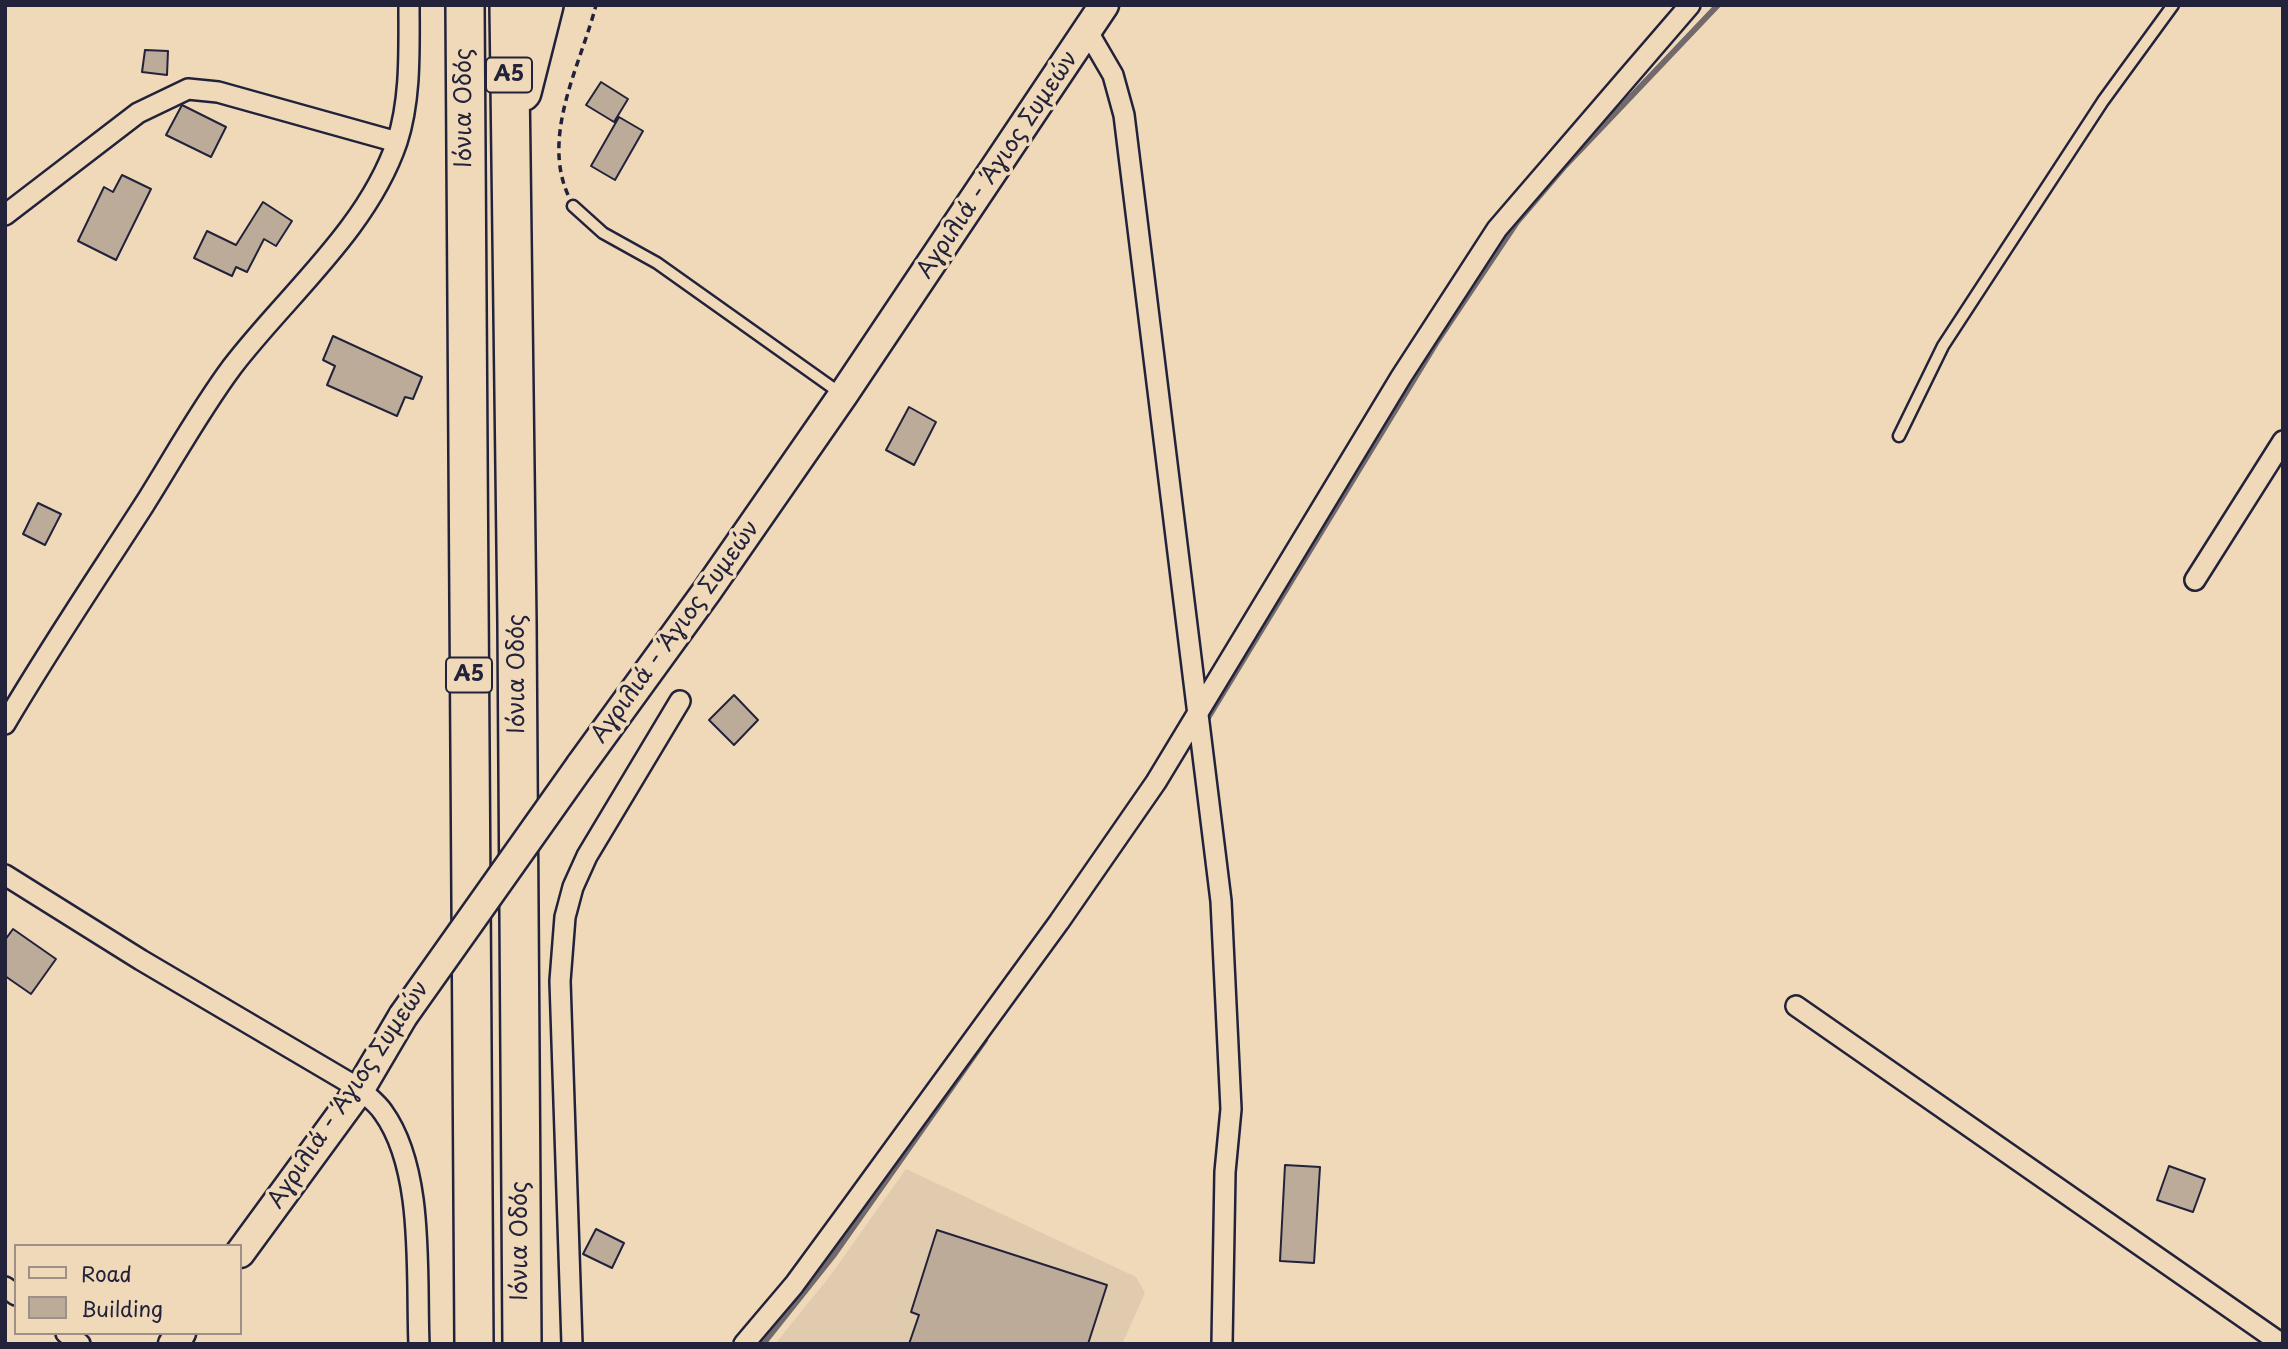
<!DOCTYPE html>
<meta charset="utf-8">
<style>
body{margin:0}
#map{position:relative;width:2288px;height:1349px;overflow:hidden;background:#efd9b8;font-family:"Playpen Sans",sans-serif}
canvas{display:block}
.frame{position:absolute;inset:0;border:7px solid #22223b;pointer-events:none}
.legend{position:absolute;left:14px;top:1244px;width:228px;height:91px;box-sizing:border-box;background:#efd9b8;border:2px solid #9d9086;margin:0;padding:9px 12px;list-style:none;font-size:21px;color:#22223b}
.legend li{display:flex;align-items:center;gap:14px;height:35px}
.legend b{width:35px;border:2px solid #9d9086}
</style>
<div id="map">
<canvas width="2288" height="1349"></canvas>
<div class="frame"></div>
<ul class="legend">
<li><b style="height:9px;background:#efd9b8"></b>Road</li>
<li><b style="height:19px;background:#bcab99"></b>Building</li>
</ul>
</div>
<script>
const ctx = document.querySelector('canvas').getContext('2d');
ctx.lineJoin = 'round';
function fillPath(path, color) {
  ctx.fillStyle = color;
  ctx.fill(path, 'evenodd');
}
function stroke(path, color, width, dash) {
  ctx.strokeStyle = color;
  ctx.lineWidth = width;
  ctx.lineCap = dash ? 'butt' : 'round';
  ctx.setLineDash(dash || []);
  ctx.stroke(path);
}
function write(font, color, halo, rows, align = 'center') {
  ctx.font = font + ' "Playpen Sans",sans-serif';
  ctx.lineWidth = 7;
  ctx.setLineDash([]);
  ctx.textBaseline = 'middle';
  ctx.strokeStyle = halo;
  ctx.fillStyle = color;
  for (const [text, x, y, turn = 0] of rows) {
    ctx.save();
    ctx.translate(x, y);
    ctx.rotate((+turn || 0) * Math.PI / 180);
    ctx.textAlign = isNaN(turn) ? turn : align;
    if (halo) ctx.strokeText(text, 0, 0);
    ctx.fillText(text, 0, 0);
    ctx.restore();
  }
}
const built = new Path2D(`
 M906,1169l230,108 9,16 -23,51h-347l55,-68z`);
const stream = new Path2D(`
 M1206,721l232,-381 79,-118 47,-55 154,-162
 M763,1344l70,-88 152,-216`);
const building = new Path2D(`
 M145,50l23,1 -1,24 -25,-3z
 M601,82l27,17 -14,23 -28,-17z
 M182,105l44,22 -15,30 -45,-22z
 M619,117l24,14 -28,49 -24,-14z
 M122,175l29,14 -35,71 -38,-19 26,-54 9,5z
 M263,202l29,19 -16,25 -12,-7 -17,33 -11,-5 -4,9 -38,-18 13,-27 29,14z
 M333,336l89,41 -9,22 -8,-2 -8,19 -70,-31 8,-19 -12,-6z
 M909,407l27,15 -22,43 -28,-15z
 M38,503l23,11 -16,31 -22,-11z
 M734,695l24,25 -24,25 -25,-25z
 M13,929l43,30 -25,35 -26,-18v-36z
 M1285,1165l35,2 -6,96 -34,-2z
 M2169,1166l36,13 -12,33 -36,-12z
 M596,1229l28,14 -12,25 -29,-14z
 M937,1230l170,55 -19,59h-179l10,-29 -8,-3z`);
const path = new Path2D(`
 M568,195c-27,-61 13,-131 28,-190`);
const lane = new Path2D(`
 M573,206l30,27 54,30 183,130
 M1899,436l44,-90 160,-245 70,-96`);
const street = new Path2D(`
 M1088,32l25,43 11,40 97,786 10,208 -6,63 -3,172
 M5,215l133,-102 50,-24 30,3 179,50
 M2195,580l88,-139
 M5,724c44,-75 92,-146 139,-219 29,-46 56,-95 88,-138 55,-72 135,-137 165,-225 14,-43 12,-92 12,-137
 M5,875l136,85 219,129c7,7 17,14 23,23 42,58 33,163 36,232
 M1796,1006l486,338
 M5,1287l11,8
 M66,1333l14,11
 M572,1344l-12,-363 5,-64 8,-30 14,-31 93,-155
 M744,1344l50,-59 58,-79 207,-284 97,-140 245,-405 96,-148 193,-224`);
const secondary = new Path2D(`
 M580,766l127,-175 136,-196 261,-390
 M240,1253l120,-164 43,-73
 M173,1344l8,-11`);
const highway = new Path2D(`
 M465,5l9,1339
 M509,5l8,618 5,721
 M522,92l22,-87`);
const secondaryBridge = new Path2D(`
 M403,1016l177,-250`);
const shields = [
 [509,75,46],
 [469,675,46]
];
const shieldNames = [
 ["Α5",509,75],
 ["Α5",469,675]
];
const streetNames = [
 ["Ιόνια Οδός",465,108,-90],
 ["Αγριλιά - Άγιος Συμεών",998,165,-56],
 ["Αγριλιά - Άγιος Συμεών",676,632,-54],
 ["Ιόνια Οδός",518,674,-90],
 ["Αγριλιά - Άγιος Συμεών",349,1095,-56],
 ["Ιόνια Οδός",521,1241,-90]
];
fillPath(built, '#e0cbaf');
stroke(stream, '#71696b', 6);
fillPath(building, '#bcab99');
stroke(building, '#22223b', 2);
stroke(lane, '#22223b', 15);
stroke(street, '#22223b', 24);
stroke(secondary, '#22223b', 33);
stroke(highway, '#22223b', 42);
stroke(path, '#22223b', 3.5, [7, 5]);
stroke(lane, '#efd9b8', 10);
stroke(street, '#efd9b8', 19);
stroke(secondary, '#efd9b8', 28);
stroke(highway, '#efd9b8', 37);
stroke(secondaryBridge, '#22223b', 33, []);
stroke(secondaryBridge, '#efd9b8', 28);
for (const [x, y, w] of shields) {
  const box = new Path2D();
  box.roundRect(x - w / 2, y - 17.5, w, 35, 5);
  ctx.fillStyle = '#efd9b8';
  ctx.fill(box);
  stroke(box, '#22223b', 2);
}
write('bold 21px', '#22223b', null, shieldNames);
write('23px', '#22223b', '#efd9b8', streetNames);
</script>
